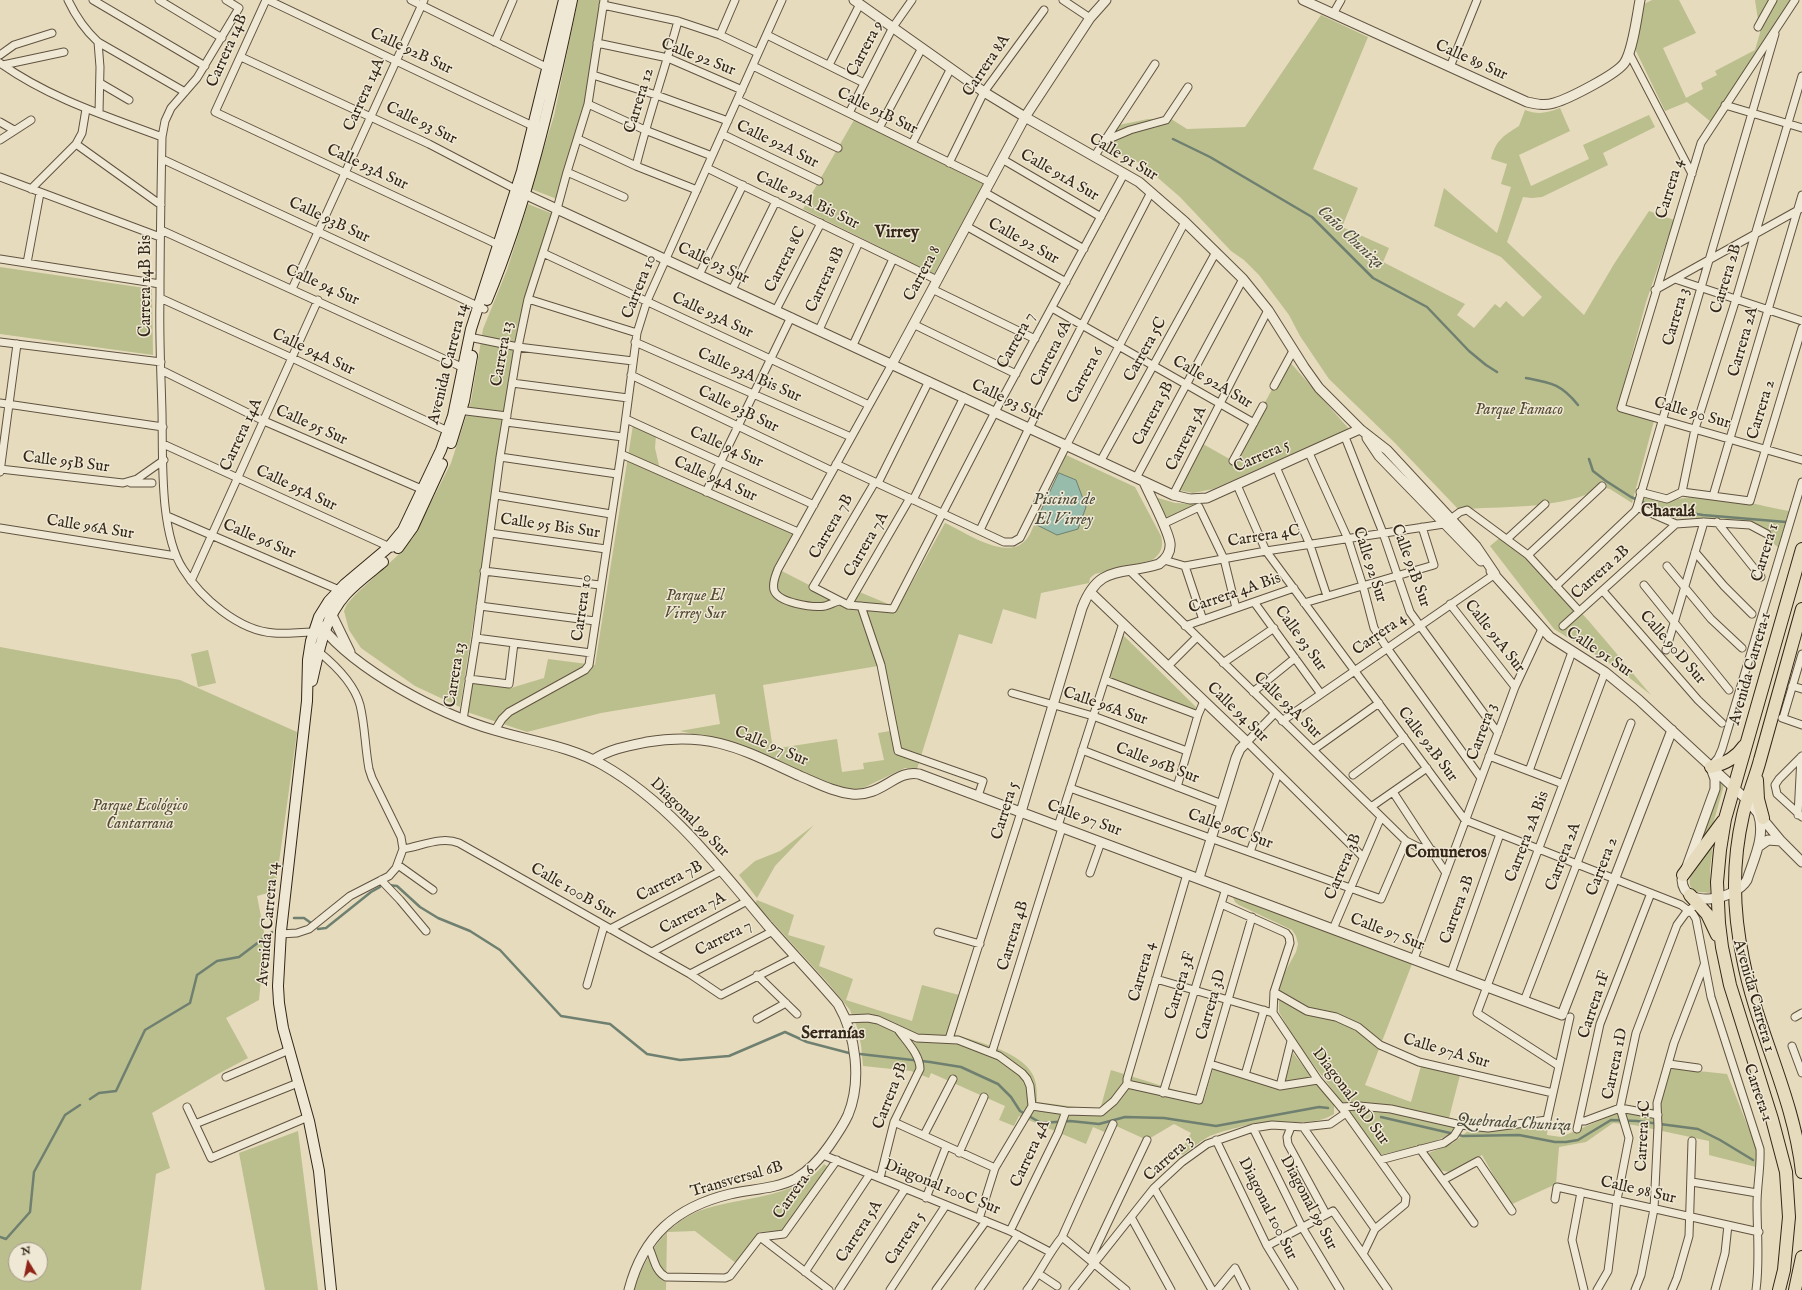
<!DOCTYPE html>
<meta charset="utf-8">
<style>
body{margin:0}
#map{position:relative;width:1802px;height:1290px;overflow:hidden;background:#e6dbbd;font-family:"IM FELL English",serif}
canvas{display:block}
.north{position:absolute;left:8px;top:1242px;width:40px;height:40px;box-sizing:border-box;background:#efe8d4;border:1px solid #a49a89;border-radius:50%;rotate:350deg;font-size:11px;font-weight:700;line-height:16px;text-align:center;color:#342618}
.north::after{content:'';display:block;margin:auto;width:14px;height:18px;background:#8f2418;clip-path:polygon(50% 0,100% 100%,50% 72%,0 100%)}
</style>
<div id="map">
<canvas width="1802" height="1290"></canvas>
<div class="north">N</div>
</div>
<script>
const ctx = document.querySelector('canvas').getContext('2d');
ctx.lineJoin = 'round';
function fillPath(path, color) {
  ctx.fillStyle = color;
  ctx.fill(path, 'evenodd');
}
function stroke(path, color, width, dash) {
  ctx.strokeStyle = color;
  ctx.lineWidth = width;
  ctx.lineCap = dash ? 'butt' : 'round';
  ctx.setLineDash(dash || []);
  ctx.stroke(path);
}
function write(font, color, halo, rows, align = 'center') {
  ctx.font = font + ' "IM FELL English",serif';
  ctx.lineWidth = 3;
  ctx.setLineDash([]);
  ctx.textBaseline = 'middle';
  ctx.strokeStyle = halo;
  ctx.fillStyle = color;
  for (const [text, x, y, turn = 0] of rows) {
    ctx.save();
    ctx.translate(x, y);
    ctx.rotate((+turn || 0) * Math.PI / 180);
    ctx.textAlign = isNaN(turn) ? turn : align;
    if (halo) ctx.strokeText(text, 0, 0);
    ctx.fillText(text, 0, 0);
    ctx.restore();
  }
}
const green = new Path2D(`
 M578,0h22l-14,97 -29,102 -26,-10 23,-73z
 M1652,0h27l17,33 -33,15 23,50 17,-9 -2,-6 16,-8 -2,-4 40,-21 5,-17 -5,-33h36l-80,122 -24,-20 -22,9 -30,-62 7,-44z
 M1321,15l47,22 -55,132 45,19 -16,39 47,21 -6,14 82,42 -8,11 17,13 21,-24 5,4 6,-7 17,16 19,-20 -41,-40 -67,-31 10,-38 53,45 14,-46 -10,-3 6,-20 -16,-5c5,-19 12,-23 28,-33l6,-16c13,5 22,3 35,-2l10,23 -51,24 12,31 58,-27 -6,-14 66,-30 6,12 -52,26 5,12 -66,32 -10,1 -9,-1 -16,45 77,73 30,-51 35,-53 25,9 -28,82 -29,108 37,11 -22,82 -22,-14 -8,-2c-37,22 -93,19 -135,22l-7,2 -65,-68 -66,-64 -29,-43 -11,-21 -30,-40 -15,-15 -13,-9 -51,-54 -37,-32 -13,-7 -26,-7 15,-26 29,-6 18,1 2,-3 19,12 58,-2z
 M854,120l129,64 -49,90 -131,-65z
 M528,204l25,10 -36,125 -57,368 -45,-21 -54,-38 -12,-18 -5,-19 3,-7 9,-10 41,-38 16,-18 38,-75 20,-62 12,-72 24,-59z
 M0,267l152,22 1,66 -153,-21z
 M1288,360l61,69 -136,60 -20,4 -15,-3 25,-46 30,17z
 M633,425l23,10 -1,13 6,26 132,59 -19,34 74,38 9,-14 41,17 47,-85c24,11 68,43 85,11l36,-79 69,32 26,49c3,10 0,18 -9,24l-57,14 -5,4 -1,5 -48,10 -5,26 -33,-10 -11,35 -33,-10 -42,135 -12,-1 -42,20 -9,2 -22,-4 -57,-24 -20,-12 -17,-6 -58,-13 40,-7 -5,-30 -114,19 -74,19 -60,-20 6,-30 38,6 33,-10 4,-19 47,6zM878,666l12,65 -12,2 6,27 -21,3 1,6 -22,3 -5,-33 -64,10 -10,-64z
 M1644,496c24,9 34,0 58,1 29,0 59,9 87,14l-11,36 -10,-7 4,-7 -14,-8 -18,-5 -69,-2 -30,-12z
 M1155,497l20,6 18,1 2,3 -30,13z
 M1502,536c57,45 102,103 149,159l-34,-27 -63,-39 -64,-83z
 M1123,635l73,72 -1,4 -86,-32z
 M0,647l180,33 117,52 -22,159 -18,5 8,41 -6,63 -33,18 22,40 -30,16 -66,39 18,55 -14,6 -15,116h-141zM16,1250h24v24h-24z
 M208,650l8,33 -18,4 -7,-33z
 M1718,780l6,5 -13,46 -19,27z
 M814,825l-39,41 -18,32 -18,-23 16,-14 25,-10z
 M1713,844l-3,26v23c-4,-1 -12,0 -15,-2 -17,-10 11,-38 18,-47z
 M1232,895l180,69 -47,121 46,17 10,-36 39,9 -11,43 9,2c-1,3 -3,8 -5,11 -8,11 -58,20 -73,24l-26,-37 -57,-75 -18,-31v-21l2,-12 15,-27 2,-8 -2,-8 -4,-6 -53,-25 -4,-3z
 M757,900l37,15 -6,20 37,11 -6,20 34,13 -7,21 66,21 10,-36 37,10 -11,37c25,9 72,18 85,43 4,9 4,17 4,27l63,8 11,-40 93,29 9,-30 70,20 10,-36 41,53v8c-21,13 -44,6 -67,8 -13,1 -47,9 -59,15 -9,5 -17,12 -25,18l-3,-2 11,-20 -17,-9 -27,16 -33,-15 -5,9 -16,-7 -7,17 -67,-28 -5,10 -15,-6 6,-14 -74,-33 -2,5 -18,-7 -48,-5 -2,-21 -4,-18 -7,-17 -22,-27 -73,-80z
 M1670,1068l57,6 29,73 4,21 -51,-13v-14l-75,-16 -21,-2 -27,19 -27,5 -3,37 -46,21 -28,-50c-13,8 -31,25 -45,12 -4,-3 -6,-10 -8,-14l24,-10 15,-12 80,-6 -1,10 14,2 63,-27 27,-1 7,-4z
 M298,1131l20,159h-53l-26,-137z
 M824,1164l4,3 -45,64 -24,1 -22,32 -42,-33 -28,1 -1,58h-32c13,-40 37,-74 81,-84 19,-5 38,-7 57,-12 21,-6 38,-12 52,-30z`);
const water = new Path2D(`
 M1059,473l17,7 10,27 -8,22 -21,6 -22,-11z`);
const stream = new Path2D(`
 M1173,139l37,18 102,60 61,61 54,29 42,44 17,14 11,7
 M1526,378c26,5 35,6 52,27
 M1589,459l4,12 13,10 25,16 22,10 50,8 83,7
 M388,885l9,1 23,21 18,11 32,13 30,19 61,66 49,8 37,30 33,6 49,-4 56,-24 22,10 42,11
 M294,918h10l7,5
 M318,929l8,-1 45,-36 9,-5
 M860,1054l70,8 31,5 37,17 13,13 9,14 21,12 29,-2 29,3 26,-7 39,1 52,8 103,-19 9,1
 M90,1099l9,-6 17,-2 29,-61 45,-27 7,-28 20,-14 22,-4 33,-25
 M1381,1117l82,19 56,-1 36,7h11l12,-2 33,-20 26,1 61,8 22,11 33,20
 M0,1237l6,2 24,-27 4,-40 31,-57 15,-10`);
const minor = new Path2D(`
 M68,0c8,17 17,30 30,42l87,50
 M93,0l112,66
 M159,0l63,38
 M226,0l13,8 -42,70 -26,30 -6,13 -3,16c-1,53 -2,106 -2,160 -1,38 1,77 2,115 1,44 -3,120 21,157 18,29 56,62 91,64 13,1 26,-1 39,-1
 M266,0l-51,112 286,134
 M268,0l269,128
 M411,0l139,69
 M1063,0l27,18
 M1795,0l-94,143 -80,265 181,52
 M603,5l75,16 42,14 38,18
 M1333,14l8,-14
 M1758,27l15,-27
 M720,35l15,-35
 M767,35l97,48
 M98,42l2,25 -1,46
 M495,42l18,-42
 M597,43l71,15 74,32
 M1629,53l63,121
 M0,55l14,-10 38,-12
 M241,57l188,87 88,46
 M0,63c49,35 106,53 162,74
 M3,65l61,-13
 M829,65l31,-61
 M753,66l236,116
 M1450,67l27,-67
 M593,75l63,20 72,26
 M100,83l29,17
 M738,100l100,48
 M588,104l57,26 67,26
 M1725,105l77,23
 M849,113l44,-86 19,-27
 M0,122l14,8
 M879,128l43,-80
 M722,134l97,47
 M578,139l58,27 61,24
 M0,140l31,-20
 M1104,141l26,-11 36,-10 22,-33
 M76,144l85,61
 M912,144l39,-76
 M1094,157l61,-93
 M162,159l322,150
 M1002,159l99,58
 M949,163l35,-71 60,-82
 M636,166c12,-49 29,-97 42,-145
 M707,168l230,112
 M567,172l57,25
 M0,177l160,60
 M31,189l45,-45 6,-11 4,-24
 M984,192l100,57
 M966,226l100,56
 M161,230l305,139
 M543,253l326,152
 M0,259l160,25
 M27,263l13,-70
 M699,275l44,-90
 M1675,279l127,42
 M292,289l132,-289
 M932,289l103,50
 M732,290l44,-89
 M1655,290l145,-81
 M160,298l132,60 160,75
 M528,299l109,34
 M1052,308l202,115
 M776,310l45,-87
 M913,324l103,50
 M819,330l40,-88
 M469,337l49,10 115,14
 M0,342l161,20
 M635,342l216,95
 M853,345l40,-86
 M161,370l103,51 162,70
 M631,375l201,96
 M512,383l116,15
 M1274,386l19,-35
 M0,403l163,24
 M458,410l49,6
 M626,419l188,86
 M506,422l117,15
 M1345,437l38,96 27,79 88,121
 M163,444l229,104
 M1309,453l39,86 15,47 11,42 13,20 94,130
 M621,454l177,78
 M500,457l117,17
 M1233,461l30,-55
 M1100,462l116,-210
 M836,464l168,78h9l7,-4 46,-92 119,-224
 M1276,467l34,78 17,51
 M0,469l123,14 14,-4 27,-19
 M0,472l17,-128
 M1136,478l107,-199
 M875,482l-62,105 35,18 45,4 102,-197 129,-238
 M131,483h21
 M878,483l51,-102
 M1237,485l29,66 199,269 216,85 12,9 3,5 15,78 49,152c1,18 -3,36 -3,55 0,29 3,57 -1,86
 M706,492l85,-175
 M1640,492l27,7 15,-7 68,9 52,-173
 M1682,492l13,-63 41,-130 66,-223
 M496,495l115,19
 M1173,495l95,-185
 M1713,496l89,-301
 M913,500l51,-103
 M1637,507l39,17 28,-2 46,3 17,9
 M167,516l172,74
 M1717,522l44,55
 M1163,524l36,-17 25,52 12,49
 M0,528l176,28
 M980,530l49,-102 122,-236
 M490,533l116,16
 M1507,539l38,-35
 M1695,552l29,34 28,28
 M1528,555l74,-69
 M1164,560l21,6 81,-15 178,-27 16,-12 7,-2 61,45 51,56
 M1185,566l18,54
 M1667,566l44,53 31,29
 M1129,570l277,271 12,6 14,3
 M484,571l116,14
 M191,581l127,-281
 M1644,585l85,105
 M1556,586l79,-75 2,-4 138,-473
 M1603,591l95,109 24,23
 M839,601c-4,1 -10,4 -14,5 -12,2 -47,-3 -51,-16 -2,-8 2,-15 4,-21l114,-205
 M1254,602l67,92
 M1304,603l130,-38 -12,-38
 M1450,604l65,83
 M848,605l62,-107
 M480,606l115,15
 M861,606l20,59 17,86 85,30 -5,15
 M1185,626l109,-38
 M1563,626l113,-102
 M476,638l115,15
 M1666,650l38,-128
 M1223,663l51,-35
 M1168,666l29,-29
 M469,679l40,5 5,-41
 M1105,680l93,35
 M1792,686l10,3
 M1253,692l42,-34
 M1012,693l81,23 94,35
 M1275,713l-28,29 116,115
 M1782,718l20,7
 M1783,718l19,-64
 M463,720l13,-82 24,-181 18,-110 10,-48 29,-90 10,-37 21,-68 16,-104
 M1282,721l213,-147
 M495,730l7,-11 7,-7 76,-42 4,-5 32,-211 16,-121 10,-32 135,-301
 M1082,750l140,54
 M1313,750l66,-47
 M1489,756l74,28
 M1802,756l-23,23 -4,6 2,9 25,23
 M1712,765l6,-7 4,-9 80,-267
 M1529,771l43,-119
 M1353,775l51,-38
 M1177,787l21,-72 6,-14
 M1070,788l311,111 25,-58
 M1393,792l53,81
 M1371,807l56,-39
 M1798,815l3,-58
 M1058,826l65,-203
 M403,849c19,-3 38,-13 56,-6l231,131 31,21 74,-38
 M1250,852l28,-79
 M398,865l35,25
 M1090,873l11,-31
 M1187,874l-60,205v5l72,16 53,-183
 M381,880l19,20 26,31
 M1221,904l65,29 3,4 1,6 -16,49 -1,21 45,67 28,33 60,84 -1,7 -30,25 -12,25
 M610,929l111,-58
 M1333,929l48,-112
 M938,932l42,12
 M280,934l17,-1 12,-4 41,-33 39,-20 7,-8 7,-19 -2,-12 -29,-59 -3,-9c-4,-21 -4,-44 -9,-64 -6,-22 -25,-40 -41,-53
 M652,952l95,-51
 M1414,959l101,-272 27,-58
 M1451,973l49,-139
 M690,974l83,-43
 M757,975l40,39
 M1156,979l117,34
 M587,985l17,-59
 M1274,992l33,19 29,6 22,10 22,18 39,17 134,31
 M1524,1001l107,-278
 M1795,1017l7,-4
 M757,1019l29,-16
 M846,1019l22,-1 10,2 39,18 41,2 41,16 23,17 5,6 3,7 2,20 -37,62 -16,51
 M949,1039l72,-227
 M1792,1046l10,27
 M992,1052l70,-224
 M1210,1064l70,22 38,-6
 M1669,1064l29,4
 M1559,1066l-82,-53 128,-341
 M1245,1075l19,-65
 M226,1077l63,-27
 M1280,1086l11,-45
 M1163,1093l63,-205
 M1032,1106l34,5 35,1 13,-11 13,-17
 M187,1107l24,51 97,-41
 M1341,1107l18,-1 32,3 70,16 27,3 59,-8 23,-103
 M1579,1121h6l35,-13 38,7
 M894,1122l101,46
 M195,1124l103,-41
 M1291,1127l-4,10 1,7 38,70
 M1303,1127l72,102
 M1253,1128l49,99 38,63
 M1577,1129l23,-105 51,-131
 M924,1135l29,-56
 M1216,1140l51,106 27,44
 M1420,1149l54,74
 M959,1153l25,-56
 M823,1155l187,76 40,21
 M1380,1160l64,-17 10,-7 7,-11
 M880,1178l14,-56 26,-53c0,-14 -13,-27 -21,-38
 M1443,1180l35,-19 34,50
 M1692,1182l65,11
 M1154,1188l58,102
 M1581,1192l-9,48 12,50
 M926,1198l20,-51
 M1555,1199l2,-12 202,45
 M1131,1217l40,73
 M1010,1231l48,-98 8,-22
 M760,1237l69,53
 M1062,1237l64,53
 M648,1246c6,10 6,25 18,31l59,1 5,-2 30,-39 24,-3 53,-74
 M1267,1246l66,-35 55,79
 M1090,1260l57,-120
 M805,1272l65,-98
 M1039,1274l18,12
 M839,1290l66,-101
 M890,1290l56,-85
 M936,1290l50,-69
 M979,1290l39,-55
 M1027,1290c13,-17 21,-36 35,-53l51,-113
 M1073,1290l81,-102 28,-26 25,-18 46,-16 19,-3 31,2 27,-3 16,-11
 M1217,1290l18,-22 11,22
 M1597,1290l11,-19 9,-71 12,-62 -9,-30 16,-75 41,-108 8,-11 7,-6
 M1635,1290l6,-15 13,-66 4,-83 -1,-23 17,-60 30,-78
 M1672,1290l5,-12 12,-42 3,-95
 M1715,1290l10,-37 3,-28`);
const tertiary = new Path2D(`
 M854,0l130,92 41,25 114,65 46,40 58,57 25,31 36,57 15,21 41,41 27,21 89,96 19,28
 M1303,0l224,102c9,2 18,4 27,1 14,-4 64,-29 71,-41 8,-13 12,-46 15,-62
 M518,191l655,304 17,4 17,-1 153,-69
 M892,364l133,-247 65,-99 16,-18
 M1367,438l12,18 102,105
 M1491,571l59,66 55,35 34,28 108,100 34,41 21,21
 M1090,592l157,150 -7,7 -4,9 -37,120
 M330,611l20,41
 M321,626c36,45 118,88 173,104 36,11 76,16 109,35 67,38 116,103 165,161 23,26 47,51 70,78 18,31 24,77 10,111 -5,11 -12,21 -19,31 -9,13 -20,25 -34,33 -20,10 -43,10 -65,15 -54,13 -87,42 -101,96
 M593,760c17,-11 34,-14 54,-18 65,-11 96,8 153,34 17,7 33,16 52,18 30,3 44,-25 67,-20l643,241 110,-285
 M1711,768l4,11v10l-33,91c2,31 54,19 65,0 7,-22 19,-44 11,-67
 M1021,812l61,-204c17,-45 40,-32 77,-44 7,-5 12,-12 11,-21 -2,-14 -20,-47 -26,-61
 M1758,847l10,-7 13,1`);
const secondary = new Path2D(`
 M487,300c40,-96 64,-199 85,-300
 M451,443l13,-42 8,-45
 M398,548l15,-21 29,-63
 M312,681c7,-30 12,-63 34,-87 11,-12 25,-22 37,-32
 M331,1290l-12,-119 -10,-50 -26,-93 -4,-25 -1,-17 3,-55 26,-230 1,-41 3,-19 8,-24 10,-16 16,-17 44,-37 14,-17 38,-80 12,-34 18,-87 51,-158 42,-171`);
const trunk = new Path2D(`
 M1802,609c-14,51 -28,101 -42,151 -5,19 -13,37 -17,55 -11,47 -10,97 0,144 14,72 51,139 59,213
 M1711,767c14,-3 25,-9 33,-21
 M1757,780l1,19 5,19
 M1683,875l40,-54
 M1690,895l17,19 10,21
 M1779,1290l5,-20 5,-53 -3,-45 -14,-53 -42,-134 -8,-38 -3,-24 -2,-41 3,-32 5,-31 77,-270
 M1795,1290l7,-33`);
const streetNames = [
 ["Carrera 9",866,49,-62],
 ["Carrera 14B",228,51,-66],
 ["Calle 92B Sur",411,52,25],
 ["Calle 92 Sur",698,58,21],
 ["Calle 89 Sur",1471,61,24],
 ["Carrera 8A",987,66,-56],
 ["Carrera 14A",365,95,-66],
 ["Carrera 12",640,101,-73],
 ["Calle 91B Sur",877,112,26],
 ["Calle 93 Sur",421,124,26],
 ["Calle 92A Sur",777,145,26],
 ["Calle 91 Sur",1123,158,31],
 ["Calle 93A Sur",367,168,25],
 ["Calle 91A Sur",1059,176,30],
 ["Carrera 4",1671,189,-73],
 ["Calle 92A Bis Sur",807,201,26],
 ["Calle 93B Sur",329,221,25],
 ["Calle 92 Sur",1023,242,29],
 ["Carrera 8C",786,260,-63],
 ["Calle 93 Sur",713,264,25],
 ["Carrera 8",923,274,-62],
 ["Carrera 2B",1727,279,-73],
 ["Carrera 8B",826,280,-65],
 ["Carrera 14B Bis",147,286,-90],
 ["Calle 94 Sur",322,286,24],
 ["Carrera 10",640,287,-68],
 ["Calle 93A Sur",712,316,25],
 ["Carrera 3",1677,317,-74],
 ["Carrera 7",1017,341,-61],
 ["Carrera 2A",1744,342,-74],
 ["Carrera 5C",1146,350,-61],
 ["Calle 94A Sur",313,353,25],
 ["Carrera 13",503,354,-80],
 ["Carrera 6A",1052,354,-63],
 ["Avenida Carrera 14",449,364,-76],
 ["Calle 93A Bis Sur",749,376,24],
 ["Carrera 6",1086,376,-62],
 ["Calle 92A Sur",1212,383,30],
 ["Calle 93 Sur",1007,401,25],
 ["Calle 93B Sur",738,410,26],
 ["Carrera 2",1762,410,-73],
 ["Carrera 5B",1154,414,-62],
 ["Calle 90 Sur",1692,414,16],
 ["Calle 95 Sur",311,426,24],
 ["Carrera 14A",242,435,-65],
 ["Carrera 5A",1187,439,-63],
 ["Calle 94 Sur",726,448,24],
 ["Carrera 5",1262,457,-24],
 ["Calle 95B Sur",66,463,7],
 ["Calle 94A Sur",715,480,24],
 ["Calle 95A Sur",296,489,25],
 ["Calle 95 Bis Sur",550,527,8],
 ["Carrera 7B",832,527,-60],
 ["Calle 96A Sur",90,528,9],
 ["Carrera 4C",1264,537,-9],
 ["Calle 96 Sur",259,540,23],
 ["Carrera 7A",867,545,-60],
 ["Carrera 1",1766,553,-73],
 ["Calle 92 Sur",1369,565,72],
 ["Calle 91B Sur",1410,566,70],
 ["Carrera 2B",1601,573,-42],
 ["Carrera 4A Bis",1235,594,-19],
 ["Carrera 10",583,608,-82],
 ["Carrera 4",1380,635,-35],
 ["Calle 91A Sur",1494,637,52],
 ["Calle 93 Sur",1300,639,54],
 ["Calle 90D Sur",1672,648,49],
 ["Calle 91 Sur",1599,653,34],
 ["Avenida Carrera 1",1751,669,-74],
 ["Carrera 13",456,675,-81],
 ["Calle 93A Sur",1287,706,44],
 ["Calle 96A Sur",1105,707,19],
 ["Calle 94 Sur",1237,713,44],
 ["Carrera 3",1483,732,-70],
 ["Calle 92B Sur",1427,745,53],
 ["Calle 97 Sur",771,747,23],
 ["Calle 96B Sur",1157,764,21],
 ["Carrera 5",1006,811,-73],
 ["Diagonal 99 Sur",689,818,45],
 ["Calle 97 Sur",1084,819,20],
 ["Calle 96C Sur",1230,830,20],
 ["Carrera 2A Bis",1528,837,-69],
 ["Carrera 2A",1564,857,-69],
 ["Carrera 3B",1344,867,-67],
 ["Carrera 2",1603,867,-69],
 ["Carrera 7B",670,882,-27],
 ["Calle 100B Sur",573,892,30],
 ["Carrera 2B",1458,910,-70],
 ["Carrera 7A",693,914,-28],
 ["Avenida Carrera 14",269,924,-85],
 ["Calle 97 Sur",1387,933,21],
 ["Carrera 4B",1014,936,-73],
 ["Carrera 7",724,939,-27],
 ["Carrera 4",1143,972,-74],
 ["Carrera 3F",1181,986,-73],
 ["Avenida Carrera 1",1753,996,74],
 ["Carrera 3D",1212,1005,-74],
 ["Carrera 1F",1595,1005,-72],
 ["Calle 97A Sur",1446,1052,16],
 ["Carrera 1D",1616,1064,-78],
 ["Carrera 1",1757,1093,71],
 ["Carrera 5B",891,1096,-69],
 ["Diagonal 98D Sur",1350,1097,53],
 ["Carrera 1C",1644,1136,-87],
 ["Carrera 4A",1031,1154,-65],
 ["Carrera 3",1169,1159,-42],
 ["Transversal 6B",737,1180,-16],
 ["Diagonal 100C Sur",942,1188,22],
 ["Calle 98 Sur",1638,1191,13],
 ["Carrera 6",795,1193,-55],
 ["Diagonal 99 Sur",1308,1203,62],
 ["Diagonal 100 Sur",1267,1209,63],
 ["Carrera 5A",860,1232,-57],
 ["Carrera 5",906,1239,-57]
];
const parkNames = [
 ["Parque Famaco",1519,411],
 ["Parque El",695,597],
 ["Virrey Sur",695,615],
 ["Parque Ecológico",140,807],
 ["Cantarrana",140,825]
];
const neighbourhoodNames = [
 ["Virrey",897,234],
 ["Charalá",1668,513],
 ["Comuneros",1446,854],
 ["Serranías",833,1035]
];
const waterNames = [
 ["Caño Chuniza",1350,238,43],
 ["Piscina de",1064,501],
 ["El Virrey",1064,521],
 ["Quebrada Chuniza",1514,1124,3]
];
fillPath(green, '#bbbe8d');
fillPath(water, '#97bcac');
stroke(water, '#6f8071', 1);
stroke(stream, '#6f8071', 2.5);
stroke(minor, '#605341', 9);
stroke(tertiary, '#605341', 11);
stroke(secondary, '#342618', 12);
stroke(trunk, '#342618', 14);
stroke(minor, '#efe8d4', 7);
stroke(tertiary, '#efe8d4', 9);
stroke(secondary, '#efe8d4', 10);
stroke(trunk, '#e6dbbd', 12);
write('16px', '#342618', '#efe8d4', streetNames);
write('italic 16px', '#564c35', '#efe8d4', parkNames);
write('bold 17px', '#342618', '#efe8d4', neighbourhoodNames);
write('italic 17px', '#4d4c3d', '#efe8d4', waterNames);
</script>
